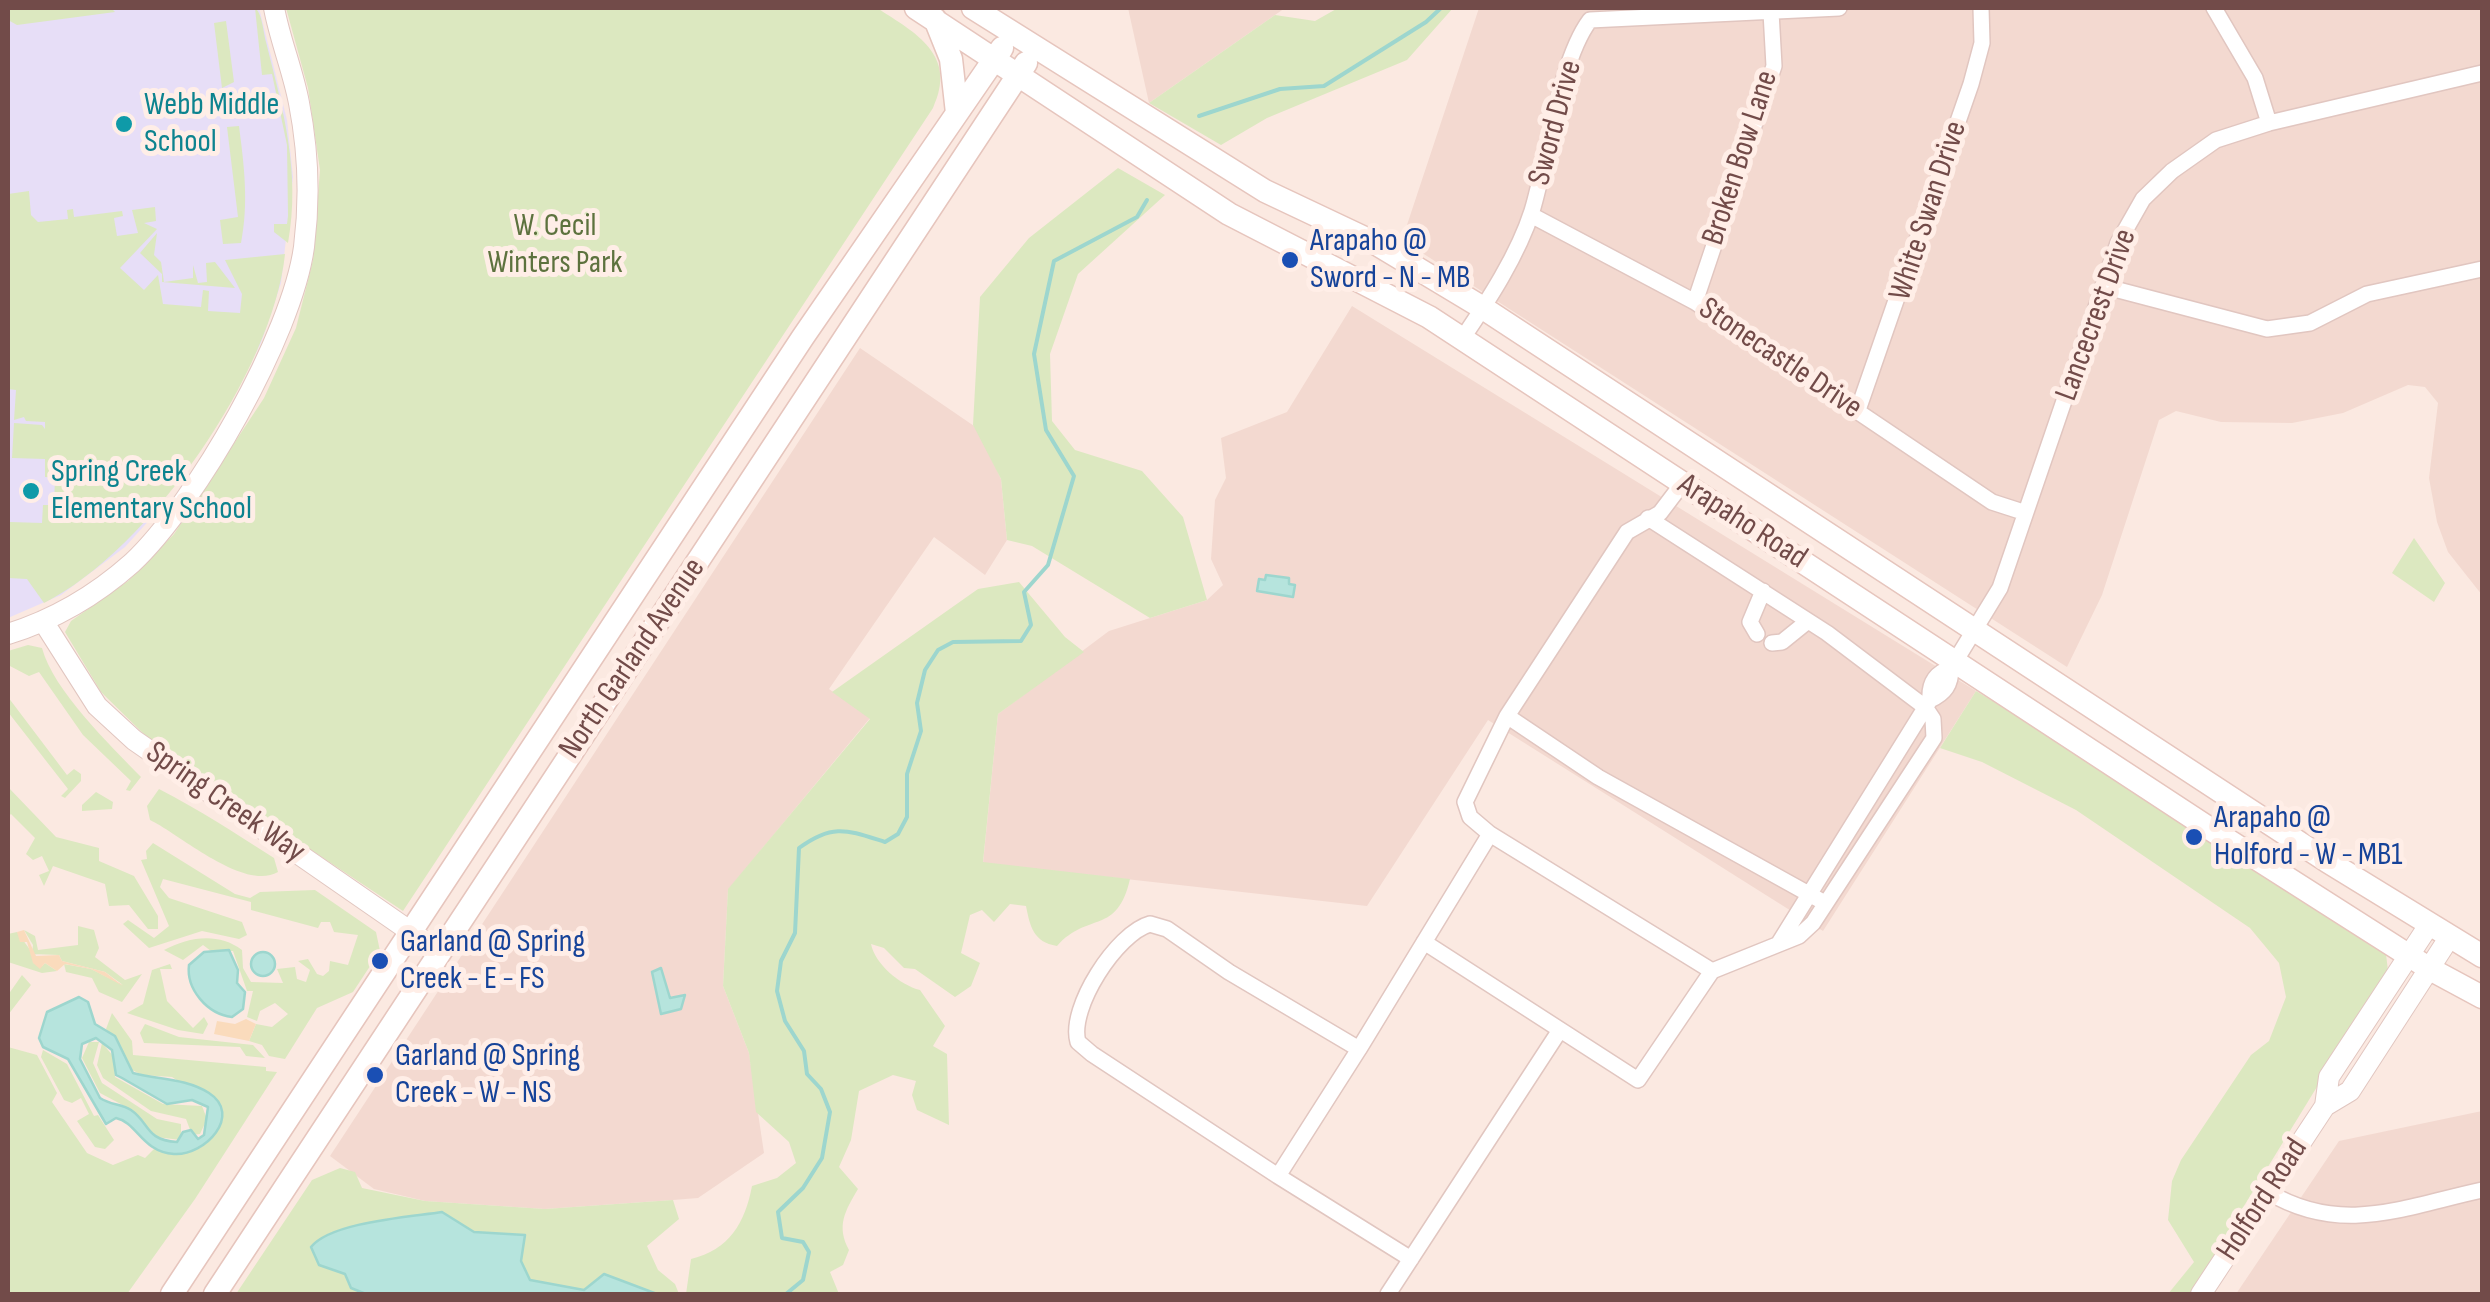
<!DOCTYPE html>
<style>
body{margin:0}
#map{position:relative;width:2490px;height:1302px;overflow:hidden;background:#fbe9e1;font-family:"Sofia Sans Condensed",sans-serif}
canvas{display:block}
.frame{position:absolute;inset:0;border:10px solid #724b49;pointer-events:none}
</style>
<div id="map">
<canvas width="2490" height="1302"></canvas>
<div class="frame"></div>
</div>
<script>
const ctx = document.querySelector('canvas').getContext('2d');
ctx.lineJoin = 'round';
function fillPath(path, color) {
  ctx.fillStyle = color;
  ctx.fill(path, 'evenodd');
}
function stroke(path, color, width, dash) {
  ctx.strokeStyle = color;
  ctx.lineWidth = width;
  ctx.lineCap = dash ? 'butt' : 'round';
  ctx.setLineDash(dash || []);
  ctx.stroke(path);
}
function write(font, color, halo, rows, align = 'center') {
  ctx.font = font + ' "Sofia Sans Condensed",sans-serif';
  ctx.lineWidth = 10;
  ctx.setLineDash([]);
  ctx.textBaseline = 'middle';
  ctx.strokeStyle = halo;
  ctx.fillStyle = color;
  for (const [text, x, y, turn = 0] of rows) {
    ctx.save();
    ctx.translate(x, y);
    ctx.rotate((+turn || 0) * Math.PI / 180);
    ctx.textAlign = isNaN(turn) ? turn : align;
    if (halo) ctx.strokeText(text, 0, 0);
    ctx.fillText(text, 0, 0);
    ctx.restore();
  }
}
const residential = new Path2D(`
 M1128,8h157l-136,95z
 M1479,8h1003v587l-34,-43 -11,-30 -8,-44 9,-75 -13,-16 -17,-2 -65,28 -51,10 -71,-1 -45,-11 -17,9 -57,175 -35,72 -665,-427z
 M1352,306l624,385 -153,240 -335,-211 -121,186 -384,-43 15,-149 111,-83 98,-31 16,-15 -12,-26 4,-59 11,-22 -5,-40 66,-26z
 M860,348l117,80 24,51 6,61 -22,35 -51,-38 -105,152 41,29 -142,172 -5,96 26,67 15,100 -66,45 -25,2 -128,9 -120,-8 -51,-12 -44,-33z
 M2482,1111v183h-246l103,-153z`);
const education = new Path2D(`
 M8,8h251l28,112 6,57 -12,106 -20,60 -30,57 -78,116 -28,31 -64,48 -53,23z`);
const green = new Path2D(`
 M8,8h103l4,4 -98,13 -9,-5z
 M255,8c7,5 8,22 11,34 17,68 35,130 22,201l-14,-11v-8h13l1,-8 -1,-71 -15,-71 -10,1z
 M286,8h591c39,25 81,47 56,100l-530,803 -244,-162 -58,-57 -36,-60 6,-11 57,-40 46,-47 90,-136 32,-70 17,-68 7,-90 -12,-82z
 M1338,8h115l-46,52 -140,58 -46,27 -72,-42 126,-88 40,6z
 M226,21l8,61 -12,6 -8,-65z
 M239,126c5,39 10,77 2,117l-18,1 -3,-24 18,-3 -11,-90z
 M1118,168l47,27 -87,79 -28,80 2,67 23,29 67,21 41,46 24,83 -57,18 -118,-72 -25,-6 -6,-61 -28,-54 7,-128 49,-59z
 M29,191l2,24 7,7 30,-3 -1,-9 6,-1 1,8 48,-6 1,5 -9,2 3,18 21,-3 -6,-23 23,-3 1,14 -12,2 13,6 -37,39 24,22 14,-15 5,29 38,3 2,-17 6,1 -1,20 32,2 2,-19 -17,-34 60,-6c-12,117 -136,297 -241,349l-17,-24 -19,-1 2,-56 32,1 1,-18h11l1,-27 -10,-1v-18l-33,-1 2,-35 28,2 3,4v-7l-19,-1 -2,-4 -10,3 2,-30 -8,-1v-195z
 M157,233l-3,22 7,7 3,20 29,-4v-13l5,18 9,-1 -1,-19 9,-1 20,26 -73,-6v-8l-22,-21z
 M2414,538l31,45 -11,19 -42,-29z
 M1019,582l46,55 19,15 -86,62 -15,148 147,17c-13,57 -42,32 -73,67 -24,-4 -27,-20 -31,-40l-16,-2 -16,18 -12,-12 -12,5 -9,38 19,10 -9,23 -16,11 -40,-28 -11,-1 -20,-20 -13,-4c4,20 29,41 49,46l25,36 -12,20 14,8 2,71 -32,-15 -5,-15 4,-14 -23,-6 -34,16 -8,49 -12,27 19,22c-13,22 -22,37 -9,61l-6,15 -13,7 9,22h-153l5,-35c38,-9 54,-36 61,-73l25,-8 19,-15 -7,-21 -33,-30 -7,-59 -26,-67 5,-97 142,-170 -38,-27 146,-103z
 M28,645l14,3c11,42 68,97 99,129l-11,14 -4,-1 5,-9 -48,-46 -44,-63 -10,4 -21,-11v-14z
 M1976,691l104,62 306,201 2,17 -198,323h-22l26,-32 -26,-42 4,-39 9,-21 70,-105 18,-14 17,-44 -7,-34 -29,-35 -174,-118 -94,-48 -42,-14z
 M8,697l59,78 7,-6 7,5v7l-16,17 -4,-2 7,-7 -60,-77z
 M8,787l48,50 43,11v13l35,15 24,40v13h-10l-19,-24 -20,1 -4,-22 -52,-18 -9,20 -5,-11 10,-4 -7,-15 -9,4 -7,-6 9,-16 -24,-24 -3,3z
 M159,789c41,21 76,44 115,69l4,14c-34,20 -100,-39 -128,-52l-3,-14z
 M96,792l17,10 -1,7 -30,2v-6z
 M153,843l82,51 15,4 10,-6 55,-2 61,42 4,19 -27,41 -36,16 -32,51 -16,-3 -7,-11 -13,-4 7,-17 16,3 16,-13 -13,-11 -15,8 -3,10 -10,-4 6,-26h-6l-14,-40h-22l-8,-6 -20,15 -19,-10c25,-13 54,-18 78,0l1,18 8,14 32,1 -6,-14 18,-2 2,12 9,3 4,-12 -12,-9 10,-2 9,15 6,2 6,-5 1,-10 18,4 10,-30 -24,-3 -4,-10h-9l-3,6 -67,-18v-8l-88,-23 -3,8 9,11 73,24 5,13 -8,4 -37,-8 -53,17 -26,-24 5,-4 26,18 15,-12 -28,-66 6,-1 -1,-8z
 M78,926l16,4 5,18 -4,9 30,23 17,-6 -20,28 -23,-10 -7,-14 -26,-6 -2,-8 27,5 32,16 -18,-13 -43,-11 -3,-6 -27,-1 1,-9 -9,-15 11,6 3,14 40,-5z
 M17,932l25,34 3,-3 12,8 -15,2 -34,-11v-28z
 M170,964l2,5h-12l7,32 26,27 11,-11 4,7 -5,10 -25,-4 -51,-17 16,-9 9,-34z
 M22,975l9,10 -23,30v-20z
 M112,1013l20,28 1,14 133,12v4l11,1 -82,127 -68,95h-119v-247l29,8 20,38 -5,9 35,51 26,12 25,-10 7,3 9,-9c36,9 64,1 67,-40l-49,-32 -30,-2 -16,-8 -5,-21 -15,-17z
 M145,1024l34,13 74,8 12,13 -19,-2 -6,-9 -96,-4 -4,-10z
 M89,1042h10l-6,21 9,20 55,36 24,5v16l-25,-3 -24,-27 -32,-17 -18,-35z
 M102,1043l12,14 1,20 48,27 39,2 5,13 -7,15 -8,1 -6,-16 -35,-8 -48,-33 -6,-13z
 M43,1050l24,14 27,52 4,-1 16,25 -9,9 -10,-2 -18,-26 12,-7 -8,-16 -9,5 -8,-3 -23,-43z
 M340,1168l15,4 7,16 63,13 120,8 128,-9 6,19 -32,27 11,24 17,14 4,10 -95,-4 -55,-10 -8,-19 4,-26 -51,-3 -32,-19 -68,11 -29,50 6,13 15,7h-130l76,-114z`);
const sand = new Path2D(`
 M24,930l12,26 23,-1 3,6 43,11 18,14 -32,-17 -26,-5 -8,7 -12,-8 -5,6 -7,-6 -6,-21h-7l-3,-10z
 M246,1019l10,5 -7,17 -35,-7 3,-13 18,3z`);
const water = new Path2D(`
 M1266,575l23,3v6l6,1 -2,12 -36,-6 2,-12 6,1z
 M229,950l9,20 -1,13 8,9 -2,17 -11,8c-25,-3 -46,-28 -43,-52l15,-13z
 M251 964a12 12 0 1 1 24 0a12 12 0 1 1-24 0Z
 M661,968l9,30 15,-3 -4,14 -20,5 -9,-42z
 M79,997l9,5 7,22 20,12 18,37c26,7 52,5 76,20 34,22 -4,63 -35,61 -32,-2 -37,-32 -58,-36l-10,6 -38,-65 -25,-12 -4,-9 8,-26zM96,1038l16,12 4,25 6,3 45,26 25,-4 16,7 -4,28 -6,4 -7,-9 -8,2 -6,10c-32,-2 -27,-19 -46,-32 -9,-6 -21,-5 -31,-12l-20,-39 2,-15z
 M442,1212l32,20 51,3 -4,26 9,19 54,10 20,-16 53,20h-291l-15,-6 -6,-14 -26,-9 -8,-18c20,-25 99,-30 131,-35z`);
const stream = new Path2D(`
 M1199,116l81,-27 44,-3 102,-64 15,-14
 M786,1294l17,-14 6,-28 -6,-10 -21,-4 -4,-26 25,-24 19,-30 8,-46 -9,-23 -14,-15 -3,-23 -19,-30 -8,-30 4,-30 14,-28 4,-85c34,-25 48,-18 86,-6l13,-8 9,-17v-43l14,-43 -4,-28 8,-33 13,-20 15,-8 68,-1 10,-16 -7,-33 24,-27 26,-89 -28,-46 -12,-76 20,-93 83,-44 10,-17`);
const minor = new Path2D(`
 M2214,8l41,70 14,45
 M1531,215l164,87 297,200 31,10
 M2103,286l164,43 43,-6 57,-29 115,-25
 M1695,302l79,-236 -3,-54
 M1462,339c26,-38 56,-84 70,-128 16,-52 27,-150 58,-191l249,-12
 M1858,410l113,-326 11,-41 -1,-35
 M1682,484l-22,29 -33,19 -120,184 91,61 227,126
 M1757,634l-7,-12 13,-31
 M1772,643l10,-1 26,-21
 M1956,660l44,-72 118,-345 25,-44 29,-28 44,-31 53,-17 213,-50
 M1930,700c15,-7 21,-15 21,-32
 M1507,716l-42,86 5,15 20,17 222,137 87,-35 14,-13 121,-185 -1,-19 -8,-12 -98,-74 -179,-115
 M1424,942l214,138 74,-109
 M1779,943l151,-243c-1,-16 5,-27 21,-32
 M1359,1049l-81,127 -186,-122 -14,-12c-10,-34 39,-109 72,-118l17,5 62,43 130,77 131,-215
 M1278,1176l133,83
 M2268,1192c74,44 136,15 214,-2
 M1388,1294l172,-264`);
const tertiary = new Path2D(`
 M43,621l54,85 37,34 306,212
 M8,634c45,-14 88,-39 124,-71 65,-61 160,-228 172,-316 6,-47 4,-98 -5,-144 -6,-32 -19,-63 -25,-95
 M2325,1106l25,-15 99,-153
 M2201,1294l124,-188 4,-29 100,-152`);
const secondary = new Path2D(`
 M916,8l313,206 200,103 775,508 226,144 52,28
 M973,8l292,183 110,52 108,65 844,553 155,95
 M935,19l16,40 6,54
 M172,1294l631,-957 199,-289
 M215,1294l811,-1231`);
const markers = [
 [124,124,10,"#0f9aa8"],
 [1290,260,10,"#1a4fb4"],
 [31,491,10,"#0f9aa8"],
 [2194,837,10,"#1a4fb4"],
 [380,961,10,"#1a4fb4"],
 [375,1075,10,"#1a4fb4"]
];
const cultureNames = [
 ["Webb Middle",144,106],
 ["School",144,143],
 ["Spring Creek",51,473],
 ["Elementary School",51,510]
];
const streetNames = [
 ["Sword Drive",1556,123,-75],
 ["Broken Bow Lane",1741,158,-72],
 ["White Swan Drive",1929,211,-72],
 ["Lancecrest Drive",2097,315,-70],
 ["Stonecastle Drive",1780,359,34],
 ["Arapaho Road",1742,522,33],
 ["North Garland Avenue",633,659,-56],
 ["Spring Creek Way",225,803,35],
 ["Holford Road",2263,1200,-57]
];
const parkNames = [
 ["W. Cecil",555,227],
 ["Winters Park",555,264]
];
const transitNames = [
 ["Arapaho @",1310,242],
 ["Sword - N - MB",1310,279],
 ["Arapaho @",2214,819],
 ["Holford - W - MB1",2214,856],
 ["Garland @ Spring",400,943],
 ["Creek - E - FS",400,980],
 ["Garland @ Spring",395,1057],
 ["Creek - W - NS",395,1094]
];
fillPath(residential, '#f3d9d0');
fillPath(education, '#e7def7');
fillPath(green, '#dce8c0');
fillPath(sand, '#fadbbc');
fillPath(water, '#b6e4dd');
stroke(water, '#9dd6ce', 2.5);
stroke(stream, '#9dd6ce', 4);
stroke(minor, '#e1c6c0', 18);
stroke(tertiary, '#e1c6c0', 22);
stroke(secondary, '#e6c5bd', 25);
stroke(minor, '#fff', 15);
stroke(tertiary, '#fff', 20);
stroke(secondary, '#fff', 22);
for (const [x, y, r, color] of markers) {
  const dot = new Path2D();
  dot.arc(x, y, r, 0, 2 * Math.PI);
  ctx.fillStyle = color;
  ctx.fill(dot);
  stroke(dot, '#ffeee7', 4);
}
write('32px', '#0d838f', '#ffeee7', cultureNames, 'left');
write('32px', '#724b49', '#ffeee7', streetNames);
write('32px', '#5d723e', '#ffeee7', parkNames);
write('32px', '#164399', '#ffeee7', transitNames, 'left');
</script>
